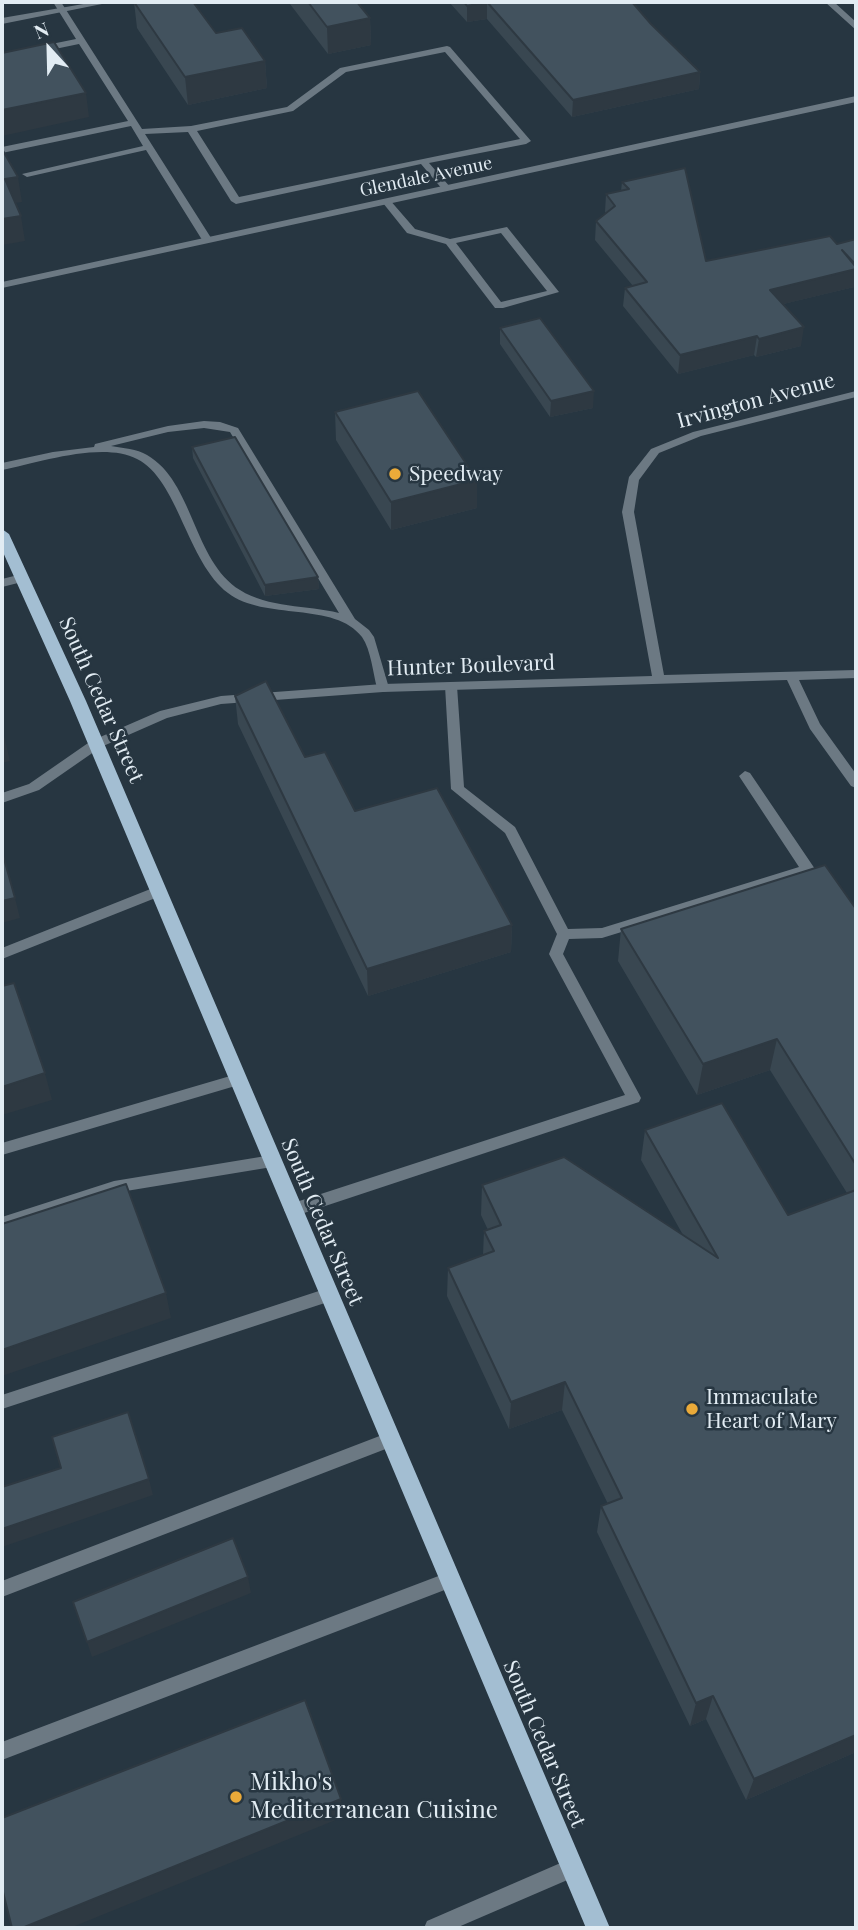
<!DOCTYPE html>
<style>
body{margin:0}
#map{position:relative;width:858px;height:1930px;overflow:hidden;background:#273641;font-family:"Playfair Display",serif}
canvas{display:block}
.frame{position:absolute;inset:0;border:4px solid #e2ecf3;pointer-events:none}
.north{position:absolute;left:14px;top:14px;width:70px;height:70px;-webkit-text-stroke:5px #273641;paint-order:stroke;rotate:338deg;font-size:19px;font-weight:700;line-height:28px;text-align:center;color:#e2ecf3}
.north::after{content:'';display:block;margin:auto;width:24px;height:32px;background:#e2ecf3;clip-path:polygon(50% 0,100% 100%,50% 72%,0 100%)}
</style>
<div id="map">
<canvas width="858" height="1930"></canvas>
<div class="frame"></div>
<div class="north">N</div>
</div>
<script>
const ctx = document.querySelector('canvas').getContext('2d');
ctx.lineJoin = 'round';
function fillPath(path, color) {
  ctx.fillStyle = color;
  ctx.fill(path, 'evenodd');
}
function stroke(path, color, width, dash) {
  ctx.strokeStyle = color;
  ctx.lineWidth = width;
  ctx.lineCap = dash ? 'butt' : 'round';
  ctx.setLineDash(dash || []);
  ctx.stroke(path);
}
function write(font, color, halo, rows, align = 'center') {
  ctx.font = font + ' "Playfair Display",serif';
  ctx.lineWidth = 5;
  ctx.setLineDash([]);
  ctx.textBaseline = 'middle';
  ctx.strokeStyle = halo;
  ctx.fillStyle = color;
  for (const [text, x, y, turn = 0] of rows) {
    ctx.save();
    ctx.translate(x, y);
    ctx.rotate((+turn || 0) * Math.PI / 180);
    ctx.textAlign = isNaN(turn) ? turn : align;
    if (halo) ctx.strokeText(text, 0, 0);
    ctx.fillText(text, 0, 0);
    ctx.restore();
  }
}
const lane = new Path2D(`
 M53,2h8l81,127 49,-3 96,-19 53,-39 107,-22 3,1 81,94 -5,3 -97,19 22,25 -5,3 -3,-1 -22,-26 -185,40 -5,-3 -43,-69 -43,2 68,107 -9,2 -58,-93 -119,27 -5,-3 121,-28 -12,-20 -129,27v-6l126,-26 -49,-77 -77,16v-6l74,-15zM445,52l75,87 -281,58 -42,-66 96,-20 53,-39z
 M383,199h6l26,30 35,10 57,-12 52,65 -56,16h-8l-49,-64 -39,-11 -24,-30zM501,233l46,58 -46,11 -45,-59z
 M204,421l16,1 18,6 117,191 14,11 5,7 15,51 -2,3 -4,1 -6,-4c-4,-15 -6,-38 -15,-51 -27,-36 -98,-16 -134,-44 -41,-31 -50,-114 -91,-134 -35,-18 -99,4 -135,11v-7l51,-11 41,-5 1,-3 73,-18zM204,428l26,4 109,181c-32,-8 -71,-5 -99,-23 -47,-29 -46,-108 -93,-135 -10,-6 -24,-7 -36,-9l57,-14z
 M22,574l4,1v6l-24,6v-8z
 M451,682l6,4 7,101 51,40 53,102 34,-1 197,-61 -60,-91 6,-5 5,2 65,96 -2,4 -211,65 -33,1 -6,15 76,140 2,4 -2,4 -347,115 -5,-2 -3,-5 3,-5 338,-110 -76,-141 8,-20 -52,-101 -54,-44 -6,-103z
 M158,886l7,5 -2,4 -161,64v-11z
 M237,1074l5,2 2,4 -2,4 -240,71v-12z
 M272,1155l5,2 3,4 -3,4 -5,2 -158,26 -112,38v-14l112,-36z
 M328,1288l6,2 2,5 -2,5 -332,109v-14z
 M390,1432l6,3 2,5 -2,5 -394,152v-16z
 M449,1572l6,2 3,6 -3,6 -453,174v-18z`);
const street = new Path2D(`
 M95,2h17l-110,22v-6z
 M825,2h9l22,20v8z
 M856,96v6l-854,186v-6z
 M856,391v6l-155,39 -42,17 -20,27 -5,32 30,163 192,-5v8l-57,2 21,44 36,50v14l-5,-2 -41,-57 -23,-49 -404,12 -162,12 -54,14 -66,29 -62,43 -37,13v-10l27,-9 62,-43 69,-30 61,-15 162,-12 269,-8 -30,-164 7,-35 22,-28 42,-17z
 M572,1858l7,3 3,7 -3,7 -123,53h-32l3,-7z`);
const primary = new Path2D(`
 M2,529l7,5 77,167 524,1227h-24l-516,-1227 -68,-151z`);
const wall = new Path2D(`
 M134,2l82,31 49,28 2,27 -79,17 -51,-77z
 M290,2h67l13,16 1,27 -43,9 -38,-50z
 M449,2h183l19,22 49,48 -1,17 -127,28 -85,-98 -20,3z
 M622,182l84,79 131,-17 19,-5v48l-1,-2 -1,2 -71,17 18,42 -45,11 -2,-2 -76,19 -55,-68 2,-18 8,-2 -38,-46 1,-19 10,-7 -1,-2 1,-18 15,-3z
 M500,328l93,80 -43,9 -50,-73z
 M335,412l142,96 -86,22 -55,-90z
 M192,447l126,130 1,12 -54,7 -72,-138z
 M235,696l70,61 50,54 157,114 -1,27 -143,44 -130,-272z
 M856,909v843l-110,48 -40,-81 -16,7 -93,-194 4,-26 7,-2 -46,-94 -53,19 -62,-133 1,-28 35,-13 1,-24 4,-1 -7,-15 1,-30 201,50 -42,-75 4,-30 143,85 59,-22 -77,-123 -73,25 -79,-134 3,-32z`);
const shadedWall = new Path2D(`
 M487,2v17l-20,3v-16z
 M370,18l1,27 -43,9 -1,-27z
 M265,61l2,27 -79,17 -3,-28z
 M700,72l-1,17 -127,28 1,-17z
 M86,93l3,24 -87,19v-26z
 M18,177l4,25 -12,2 -5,-25z
 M21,216l4,25 -23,4v-26z
 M856,269l-2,18 -87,21 3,-18z
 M804,327l-3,19 -45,11 3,-18z
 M757,336l-3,19 -76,19 2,-19z
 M594,391l-1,17 -43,9 1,-16z
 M477,480v28l-86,22v-28z
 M318,577l1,12 -54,7v-11z
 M2,727l8,34 -8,2z
 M15,898l5,20 -18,5v-22z
 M512,925l-1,27 -143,44 -1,-27z
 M777,1039l-7,31 -73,25 6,-31z
 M45,1073l7,27 -50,15v-28z
 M166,1293l5,25 -169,58v-26z
 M565,1382l-3,28 -53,19 2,-27z
 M149,1479l4,16 -151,52v-18z
 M248,1577l3,16 -159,64 -5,-15z
 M713,1696l-7,23 -16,7 6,-23z
 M856,1735v17l-110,48 8,-21z
 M341,1799l2,18 -273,111h-48z`);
const building = new Path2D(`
 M134,2h59l23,31 26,-5 23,33 -80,16z
 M308,2h49l13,16 -43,9z
 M464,2h168l19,22 49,48 -127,28 -86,-98 -20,4z
 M54,42l32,51 -84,17v-57z
 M2,149l16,28 -13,2 16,37 -19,3z
 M685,168l21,93 124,-25 7,8 19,-5v26l-14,-15 14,17v2l-86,21 34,37 -45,12 -2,-3 -77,19 -55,-67 22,-6 -51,-61 19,-15 -9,-12 23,-5 -7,-7z
 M540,318l54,73 -43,10 -51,-73z
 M418,391l59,89 -86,22 -56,-90z
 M235,437l83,140 -53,8 -73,-138z
 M266,681l39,76 20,-5 30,59 82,-23 75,137 -145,44 -132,-273z
 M2,855h1l12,43 -13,3z
 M825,865l31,44v256l-79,-126 -74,25 -82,-135z
 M14,983l31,90 -43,14v-101z
 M722,1103l66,112 68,-25v545l-102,44 -41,-83 -17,7 -95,-197 21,-8 -57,-116 -54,20 -63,-134 46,-17 -10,-20 17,-6 -19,-40 82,-28 154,101 -73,-128z
 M126,1184l40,109 -164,57v-126z
 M128,1412l21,67 -147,50v-42l59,-19 -9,-31z
 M233,1538l15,39 -161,65 -14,-40z
 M305,1700l36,99 -319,129h-10l-10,-40v-70z`);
const markers = [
 [395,474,7,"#eaaa39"],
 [692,1409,7,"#eaaa39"],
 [236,1797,7,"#eaaa39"]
];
const farStreetnames = [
 ["Glendale Avenue",426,177,-12]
];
const streetNames = [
 ["Irvington Avenue",756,401,-15],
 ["Hunter Boulevard",471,666,-2],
 ["South Cedar Street",101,700,66],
 ["South Cedar Street",322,1222,67],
 ["South Cedar Street",544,1744,67]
];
const poiNames = [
 ["Speedway",409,474],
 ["Immaculate",706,1397],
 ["Heart of Mary",706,1421]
];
const nearPoinames = [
 ["Mikho's",250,1783],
 ["Mediterranean Cuisine",250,1811]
];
fillPath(lane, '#6c7983');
fillPath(street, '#6c7983');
fillPath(primary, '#a3bed2');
fillPath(wall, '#394751');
fillPath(shadedWall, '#2e3942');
fillPath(building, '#42525e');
stroke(building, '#2e3942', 2);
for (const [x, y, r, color] of markers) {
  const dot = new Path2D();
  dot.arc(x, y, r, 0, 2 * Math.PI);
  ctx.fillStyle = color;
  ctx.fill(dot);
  stroke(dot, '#273641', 2.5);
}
write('18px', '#e2ecf3', '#273641', farStreetnames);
write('21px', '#e2ecf3', '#273641', streetNames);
write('21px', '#e2ecf3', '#273641', poiNames, 'left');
write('24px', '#e2ecf3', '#273641', nearPoinames, 'left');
</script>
